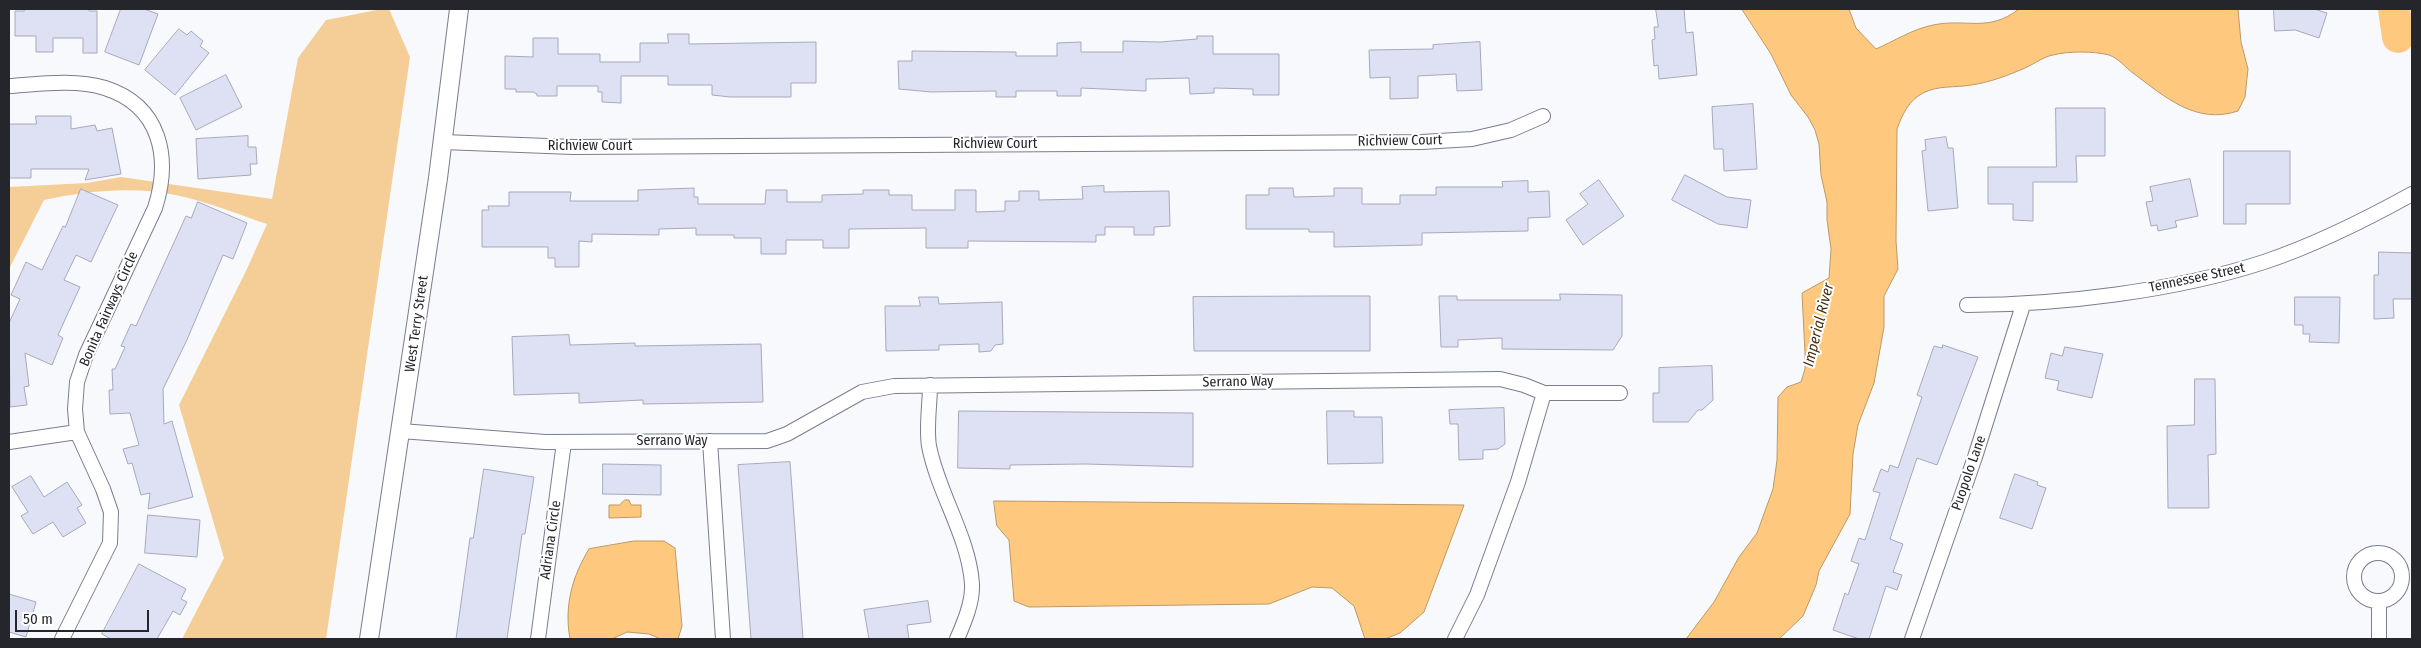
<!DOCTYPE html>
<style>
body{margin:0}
#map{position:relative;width:2421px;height:648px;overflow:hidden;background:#f8f9fd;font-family:"Fira Sans Condensed",sans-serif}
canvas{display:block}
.frame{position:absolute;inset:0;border:10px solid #25252c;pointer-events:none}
.scale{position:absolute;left:15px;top:610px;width:134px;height:22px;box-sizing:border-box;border:2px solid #25252c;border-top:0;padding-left:6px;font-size:15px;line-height:18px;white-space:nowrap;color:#25252c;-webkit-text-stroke:4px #fff;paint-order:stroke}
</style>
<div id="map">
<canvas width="2421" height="648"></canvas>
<div class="frame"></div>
<div class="scale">50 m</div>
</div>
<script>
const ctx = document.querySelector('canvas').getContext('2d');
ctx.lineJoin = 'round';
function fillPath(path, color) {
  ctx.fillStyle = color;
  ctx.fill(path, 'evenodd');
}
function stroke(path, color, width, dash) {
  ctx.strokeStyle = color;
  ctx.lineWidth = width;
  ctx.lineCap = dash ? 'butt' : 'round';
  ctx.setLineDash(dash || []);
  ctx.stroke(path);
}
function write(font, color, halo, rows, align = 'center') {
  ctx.font = font + ' "Fira Sans Condensed",sans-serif';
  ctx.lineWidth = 4;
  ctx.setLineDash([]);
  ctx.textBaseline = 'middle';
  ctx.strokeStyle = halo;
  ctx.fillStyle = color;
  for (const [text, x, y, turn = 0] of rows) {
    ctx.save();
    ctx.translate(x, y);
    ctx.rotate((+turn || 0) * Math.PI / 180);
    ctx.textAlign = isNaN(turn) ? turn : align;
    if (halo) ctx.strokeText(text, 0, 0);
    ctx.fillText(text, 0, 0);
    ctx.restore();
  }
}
const green = new Path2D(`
 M382,9h7l21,48 -84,582h-144l42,-81 -45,-153 67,-134 21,-47c-30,-10 -61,-23 -92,-29 -42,-9 -89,-4 -131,5l-35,69v-82l78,-4 34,-6 151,22 26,-141 28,-38z`);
const water = new Path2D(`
 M1742,9h107l7,19 20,21c18,-8 37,-20 57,-24 34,-7 55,8 86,-16h219l3,33 7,27 -3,28 -7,14c-42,14 -73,-14 -105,-38 -7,-5 -15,-15 -24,-18 -16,-4 -40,-4 -56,0 -10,2 -19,9 -28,13 -16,7 -37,15 -54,17 -17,3 -32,0 -48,8 -14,7 -21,22 -26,36l-1,112 2,28 -14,27v31l-10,56 -16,42 -5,29 -3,60 -31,57 -3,14 -13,31 -24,23h-93l28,-37 25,-45 18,-24 16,-44 4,-29 1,-63 9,-10 14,-5 4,-13v-16l-3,-60 27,-15 2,-29 -4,-29v-18l-6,-27 -2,-31 -4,-14 -7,-13 -17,-22 -20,-41z
 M625,500h4l2,5h10v12l-32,1v-13h10z
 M994,501l470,4 -40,107 -24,21 -15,6h-20l-11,-33 -22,-18 -20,-1 -43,17 -240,3 -15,-6 -5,-61 -12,-14z
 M634,541h30l11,7 7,78 -4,13h-17l-12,-5 -22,-2 -15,7h-42c-6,-33 2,-62 19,-90z`);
const river = new Path2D(`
 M2394,9l4,28`);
const building = new Path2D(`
 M24,9h65v2h8v42h-14v-15h-30v14h-17v-16h-21v-25h9z
 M121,9h23l14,5 -19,51 -34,-13z
 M1656,9h28l2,24 7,-1 4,43 -38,4 -1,-14 -4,1 -2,-26 3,-1 -1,-12h4z
 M2274,9h40l13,4 -8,25 -24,-8 -20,1z
 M179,29l8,6 4,-4 12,10 -3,5 9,7 -34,42 -30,-25z
 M668,34h21v10l127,-2v41h-25v14h-61l-18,-2v-10h-44v-9h-47v27l-19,-1v-10h-4v-6h-41v10h-20v-2l-4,-2h-17v-3h-11v-33l28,1v-19h25v16h42v8h40v-19h28z
 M1197,36h16v18h66v41h-26v-6l-39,-1v5l-24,1 -1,-16 -43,1v12l-65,-3v8h-24v-5h-41v6h-20v-6l-65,1 -32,-3 -1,-28h14v-10l104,1v4h41v-13l24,-1v10h42v-11l37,1 37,-3z
 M1480,42l2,48 -25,1 -1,-17 -38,2v22l-28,1v-22l-20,1 -1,-28 64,-1v-4z
 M226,75l16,32 -46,23 -16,-32z
 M1753,104l4,65 -33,2 -1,-22h-9l-2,-42z
 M2056,108h49v48h-29l1,26h-44v39l-20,-1v-16h-25v-37h68z
 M36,116h35v13l24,-4 2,6 15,-3 9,46 -36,6 4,-11h-58v9h-22v-54h27z
 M248,136v11h8l1,17h-7l1,11 -53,4 -2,-40z
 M1946,137l2,11h5l5,60 -30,3 -6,-60 4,-1 -1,-10z
 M2224,151h66v53h-44v20h-22z
 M1685,175l42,22 24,3 -4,28 -29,-4 -46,-24z
 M2190,179l8,37 -23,5 2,6 -19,4 -1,-6 -6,1 -5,-24 7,-1 -3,-14z
 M1599,180l25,36 -41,29 -17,-25 22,-16 -8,-10z
 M1528,181v11l21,-1 1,26 -22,1v13l-106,2v12l-88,2v-15h-25v-3h-63v-34h23v-7h24l1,9 40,-1v-8h28v16h38v-9h36v-8h67l-1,-5z
 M1104,186v6l65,-1 1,35 -16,1v8h-20v-8h-29v8h-9v7l-128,-1v7h-42v-20l-77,1v19h-26v-8h-37v14h-25v-16h-27v-3h-38v-7l-37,1v6l-67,-1v8l-13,-1v26h-24v-9h-7v-11h-66v-37h7l-1,-4h21v-14h62l-1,9h68v-11l56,-2v9h4v7h67l1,-14h21v12h35v-7l41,-1v-4h26v5h23v15h43v-20h21v22l29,-1v-10h14v-10h20v9l44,-1 -1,-12z
 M81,189l37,16 -27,57 -15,-7 -12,25 16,7 -22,48 5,3 -11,27 -27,-12 4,33 -5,1 3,18 -17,2 -1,-84 11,-24 -9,-4 15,-33 16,8 21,-44 2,1z
 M198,202l49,21 -14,36 -10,-4 -37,87 -23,47 1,35 8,-3 21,76 -45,12 2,-16 -9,2 -9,-32 -4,1 -5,-15 16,-4 -9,-32 -20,1 -1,-24h4l-1,-21h3l10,-22 -4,-1 10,-22 5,2 50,-110 5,2z
 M2379,252l33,1v46h-19l1,19 -20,1v-44h4z
 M1560,294l62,1v41l-9,14 -111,-1v-11l-44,2v7h-17l-2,-51h18v4h103z
 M1323,296h47v55h-176l-1,-54z
 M919,297h19l1,7 63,-2 1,42 -8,1 -4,6 -12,1v-8l-40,1v5l-53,1 -1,-45h35z
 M2295,297h45l-1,46 -30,-1 1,-8h-7v-9h-8z
 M569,335l1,10 65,-2v3l126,-2 2,58 -120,2v-4l-64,3v-10l-65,2 -2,-58z
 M1943,345l35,12 -41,108 -20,-7 -27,81 13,5 -10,28 9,3 -5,15 -11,-4 -17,53h-10l-26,-9 12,-37 3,2 11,-31 -8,-3 8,-23 6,2 15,-47 -7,-2 8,-22 7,3 2,-7 8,3 24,-71 -5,-2 17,-49 8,2z
 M2065,347l38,7 -11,44 -35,-8 2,-9 -14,-3 6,-25 11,3z
 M1712,366l1,34 -11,10h-4l-10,12h-35v-29h6v-25z
 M2195,379h20l1,75 -8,1 1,53h-41l-1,-82 27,-1z
 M1504,408l1,36 -7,5 -15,1v9l-24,1 -1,-36h-8l-1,-14z
 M959,411l234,2v54l-108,-3 -75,1v4l-52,-1z
 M1327,411h27v6h28l1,46 -55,1z
 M790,462l13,177h-52l-13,-174z
 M603,464l58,1v30l-58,-1z
 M484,469l50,8 -9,57h-3l-15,105h-51l14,-101h3z
 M2015,474l23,8 -1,3 9,3 -14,41 -32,-11z
 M31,476l13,21 23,-15 15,23 -5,3 9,15 -23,14 -10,-15 -20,12 -12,-18 7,-4 -16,-25z
 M148,515l52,5 -3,37 -52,-4z
 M139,564l47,25 -5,10 6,3 -7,13 -7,-4 -16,28h-46l-9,-5z
 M9,594l27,8 -10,35 -17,-5z
 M928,601l3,21 -24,3 2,14h-40l-5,-29z`);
const minor = new Path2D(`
 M9,86c30,-2 67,-7 96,2 56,18 66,70 50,120l-69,147 -9,27 -2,27 2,23 26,57 8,23 -1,31 -48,96
 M443,142l130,5 849,-5 50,-3 39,-9 32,-14
 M1967,305c92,0 208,-14 297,-43 51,-17 101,-42 148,-68
 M930,385c0,19 -4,42 -1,61 9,47 40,91 43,138 1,18 -8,39 -15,55
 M401,431l144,11 222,-1 20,-7 75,-42 32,-6 606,-7 24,6 20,8h76
 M710,441l13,198
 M9,442l68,-10
 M2354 577a24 24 0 1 1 48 0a24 24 0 1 1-48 0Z
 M2379,602v37
 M538,639l26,-197
 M1455,639l22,-44 41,-113 26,-89
 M1912,639l63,-182 48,-152`);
const tertiary = new Path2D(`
 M369,639l69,-461 21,-169`);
const streetNames = [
 ["Richview Court",1400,141,-1],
 ["Richview Court",995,144],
 ["Richview Court",590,146],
 ["Tennessee Street",2197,278,-12],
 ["Bonita Fairways Circle",109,309,-66],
 ["West Terry Street",417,324,-82],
 ["Serrano Way",1238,382,-1],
 ["Serrano Way",672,441],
 ["Puopolo Lane",1969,473,-71],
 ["Adriana Circle",551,540,-82]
];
const waterNames = [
 ["Imperial River",1819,325,-76]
];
fillPath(green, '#f5cd96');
fillPath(water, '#fec97f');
stroke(water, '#bd9866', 1);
stroke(river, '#fec97f', 32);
fillPath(building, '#dee0f3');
stroke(building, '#a7a9bb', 1);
stroke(minor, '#7b7d8e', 16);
stroke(tertiary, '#7b7d8e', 20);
stroke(minor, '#fff', 14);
stroke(tertiary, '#fff', 18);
write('14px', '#25252c', '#fff', streetNames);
write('italic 15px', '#442e0e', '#fff', waterNames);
</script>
